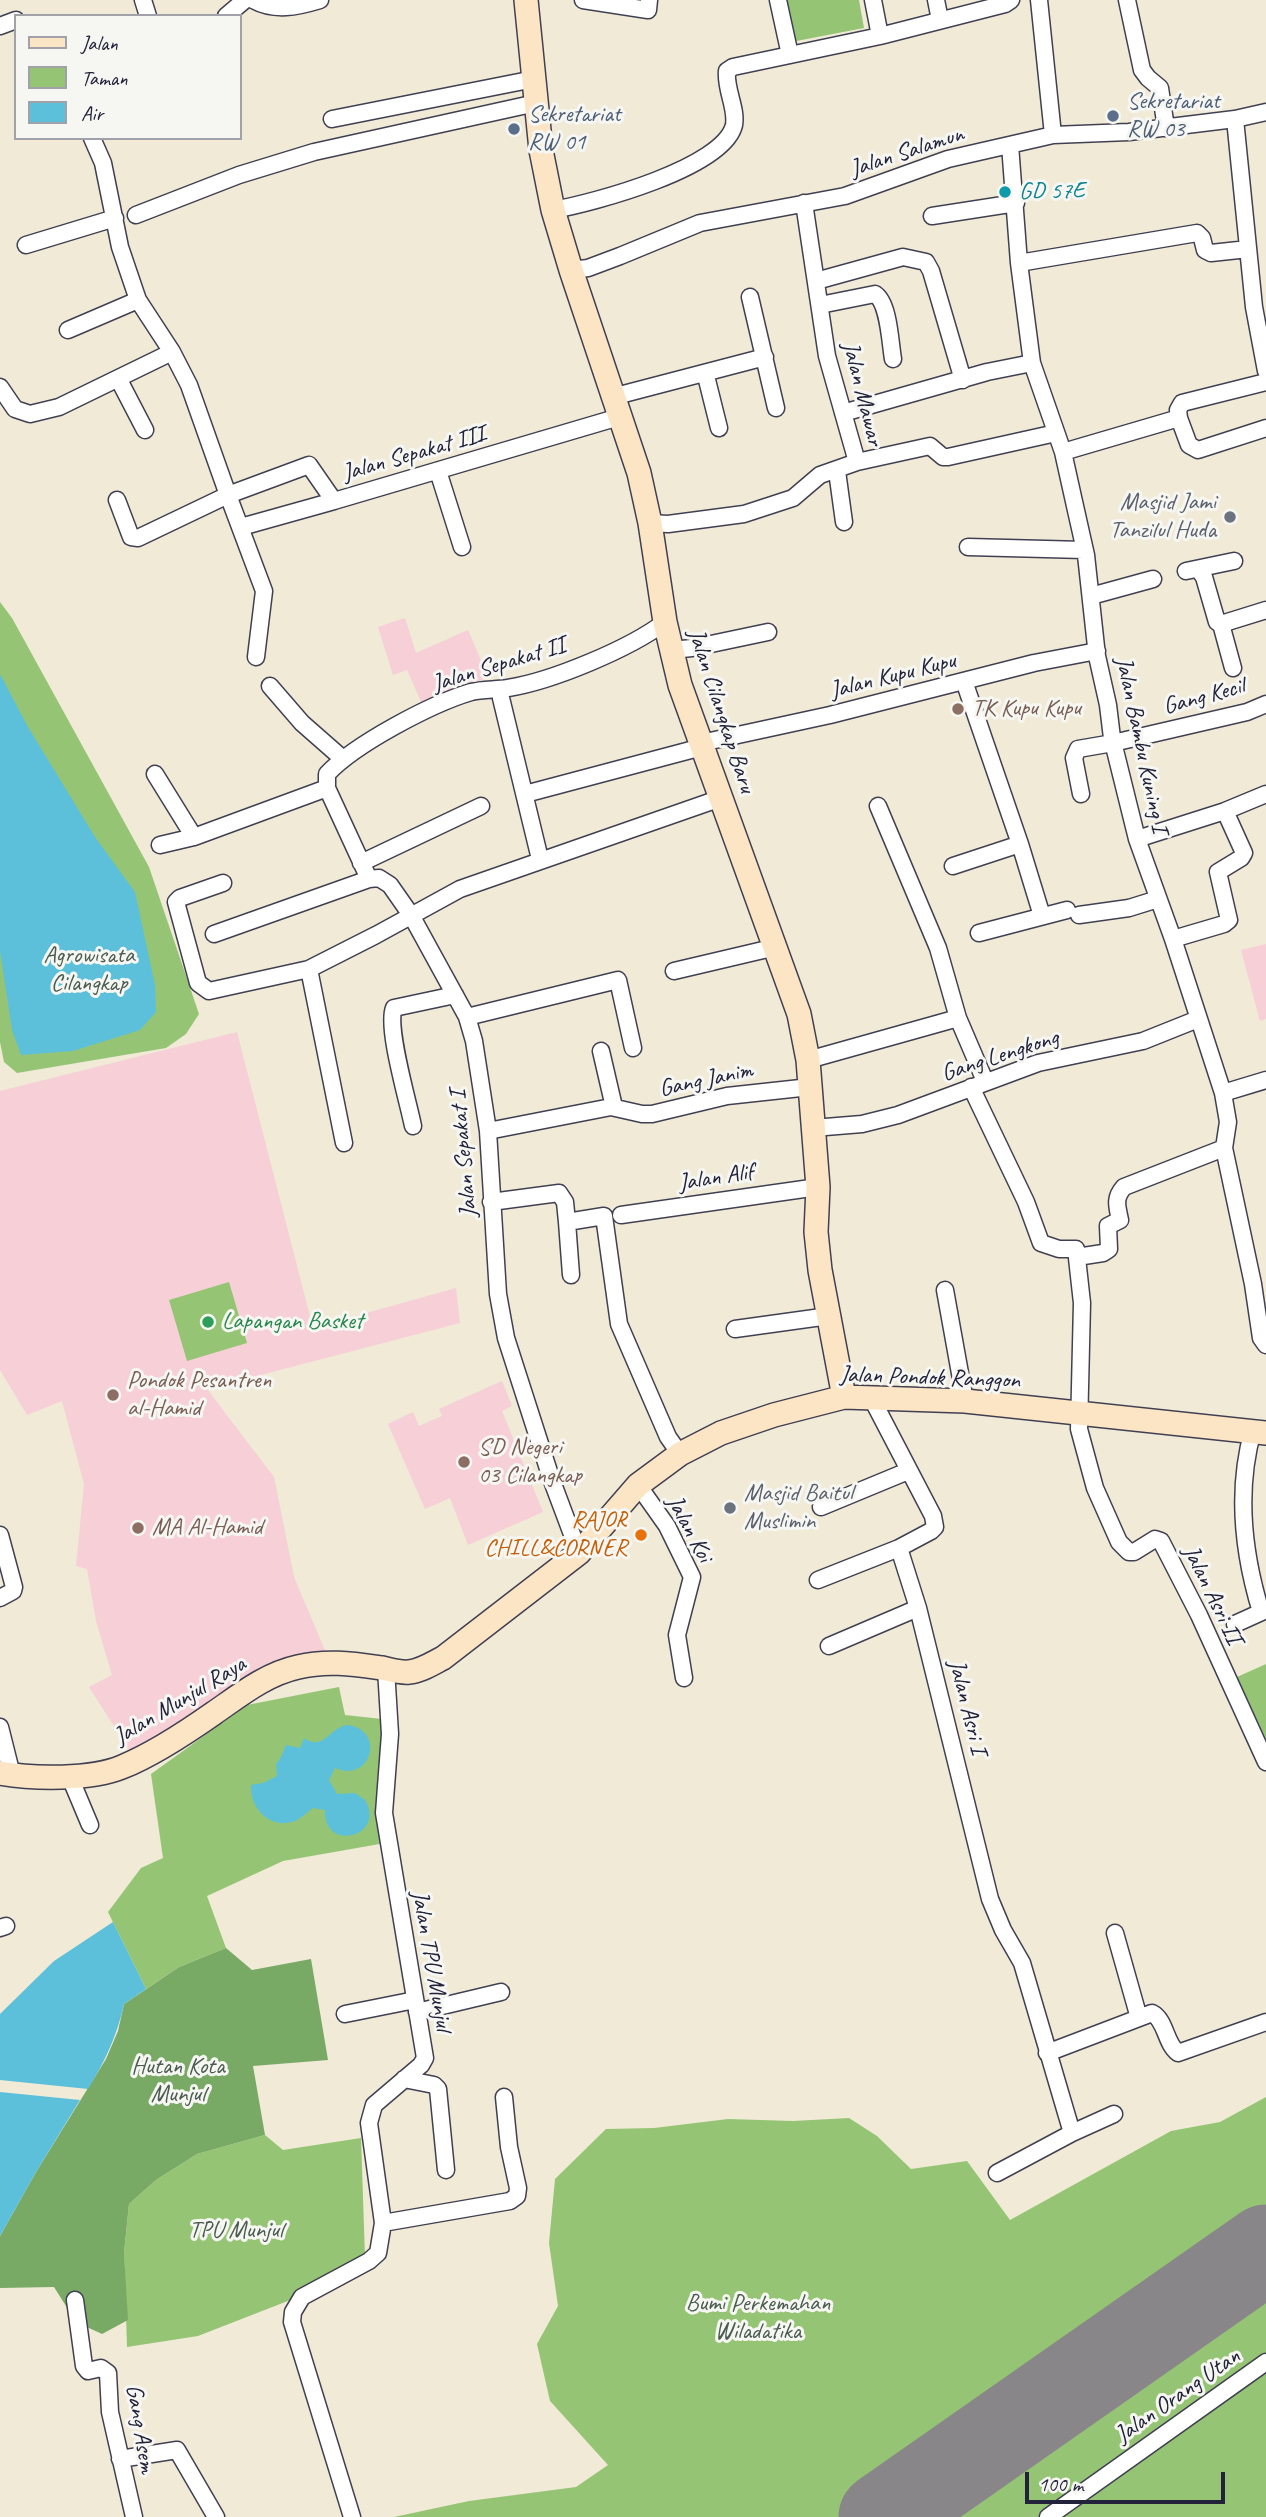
<!DOCTYPE html>
<style>
body{margin:0}
#map{position:relative;width:1266px;height:2517px;overflow:hidden;background:#f0ead7;font-family:Caveat,sans-serif}
canvas{display:block}
.legend{position:absolute;left:14px;top:14px;width:228px;height:126px;box-sizing:border-box;background:#f6f6f2;border:2px solid #a1a1a9;margin:0;padding:9px 12px;list-style:none;font-size:21px;color:#22223b}
.legend li{display:flex;align-items:center;gap:14px;height:35px}
.legend b{width:35px;border:2px solid #a1a1a9}
.scale{position:absolute;left:1025px;top:2472px;width:200px;height:32px;box-sizing:border-box;border:4px solid #22223b;border-top:0;padding-left:9px;font-size:21px;line-height:24px;white-space:nowrap;color:#22223b;-webkit-text-stroke:5px #f6f6f2;paint-order:stroke}
</style>
<div id="map">
<canvas width="1266" height="2517"></canvas>
<ul class="legend">
<li><b style="height:9px;background:#fce5c4"></b>Jalan</li>
<li><b style="height:19px;background:#95c574"></b>Taman</li>
<li><b style="height:19px;background:#5cc0da"></b>Air</li>
</ul>
<div class="scale">100 m</div>
</div>
<script>
const ctx = document.querySelector('canvas').getContext('2d');
ctx.lineJoin = 'round';
function fillPath(path, color) {
  ctx.fillStyle = color;
  ctx.fill(path, 'evenodd');
}
function stroke(path, color, width, dash) {
  ctx.strokeStyle = color;
  ctx.lineWidth = width;
  ctx.lineCap = dash ? 'butt' : 'round';
  ctx.setLineDash(dash || []);
  ctx.stroke(path);
}
function write(font, color, halo, rows, align = 'center') {
  ctx.font = font + ' Caveat,sans-serif';
  ctx.lineWidth = 6;
  ctx.setLineDash([]);
  ctx.textBaseline = 'middle';
  ctx.strokeStyle = halo;
  ctx.fillStyle = color;
  for (const [text, x, y, turn = 0] of rows) {
    ctx.save();
    ctx.translate(x, y);
    ctx.rotate((+turn || 0) * Math.PI / 180);
    ctx.textAlign = isNaN(turn) ? turn : align;
    if (halo) ctx.strokeText(text, 0, 0);
    ctx.fillText(text, 0, 0);
    ctx.restore();
  }
}
const built = new Path2D(`
 M405,618l11,35 52,-23 20,47 -65,29 -16,-36 -14,5 -15,-48z
 M1266,944v75l-6,2 -19,-71z
 M237,1032l76,296 143,-40 4,35 -253,66 67,88 20,100 36,85 -38,5 -157,92 -46,-72 23,-12 -16,-54 -9,-52 -11,-3 8,-82 -22,-83 -35,14 -27,-45v-279z
 M502,1381l10,25 -10,5 41,101 -75,33 -18,-47 -25,11 -37,-85 25,-12 6,14 23,-10 -3,-7z`);
const green = new Path2D(`
 M778,0h81l5,28 -78,15z
 M0,602l12,16 137,249 50,147 -13,20 -20,14 -149,25 -13,-11 -4,-20z
 M229,1282l18,61 -60,18 -18,-61z
 M1266,1664v75l-29,-62z
 M339,1687l6,28 37,4 -3,91 12,32 -108,19 -76,35 19,52 -47,19 -33,22 -38,-77 33,-44 22,-10 -12,-84 96,-69z
 M1266,2097v420h-872l75,-16 107,-14 32,-22 -58,-64 -13,-57 21,-38 -9,-63 6,-64 51,-50 48,-1 74,-9 65,2 56,-3 28,18 34,33 56,-8 43,59 161,-89 49,-9z
 M265,2135l18,15 78,-12 4,119 -67,40 -100,39 -71,11 -3,-94 5,-49 27,-24 41,-26z`);
const forest = new Path2D(`
 M226,1948l26,22 59,-11 17,101 -75,6 12,69 -68,19 -41,26 -27,24 -5,49 4,67 -26,14 -26,-12 -22,-35 -54,1v-52l36,-64 70,-113 12,-28 6,-27 55,-37z`);
const water = new Path2D(`
 M0,674l28,53 67,110 40,55 20,93 1,27 -16,18 -67,21 -52,4 -9,-25 -12,-79z
 M347,1725c39,4 25,59 -12,43l-6,12 8,14 18,-1 10,7c22,37 -42,53 -40,10l-12,-2c-6,4 -11,10 -18,13 -25,9 -45,-12 -44,-36l12,-2 14,-7 -1,-12 5,-7 5,-12 14,3 4,-10c19,14 25,-10 43,-13z
 M113,1922l33,67 -22,15c-7,32 -19,57 -36,85l-88,-9v-66l54,-53z
 M0,2092l80,8 -44,72 -36,64z`);
const runway = new Path2D(`
 M883,2517l383,-268`);
const street = new Path2D(`
 M143,0l5,16
 M253,0c22,12 44,7 67,0
 M583,0l65,10 1,-10
 M778,0l12,55
 M873,0l7,36
 M936,0l4,20
 M1039,0l14,135
 M1127,0l15,70 6,8 12,10 6,40
 M226,16l19,-16
 M0,26l16,-6
 M332,119l202,-40
 M1235,119l19,188 12,64
 M92,138l11,25 17,84 18,53 34,52 17,33 39,110 81,-30 25,36 285,-84
 M1010,145l9,118 13,100 31,89 12,54 11,49 11,101 11,49 4,33 25,101 36,100 50,154 5,29 -4,26 29,136 8,54 5,7
 M553,210c40,-7 171,-42 181,-85 3,-17 -9,-36 -7,-54l6,-4 147,-31 125,-32 6,-4
 M136,215l103,-40 75,-23 222,-49
 M932,216l84,-13
 M26,245l89,-27
 M1019,263l178,-30 5,5 3,12 6,3 37,-4
 M571,270l17,-2 32,-12 80,-33 145,-27 103,-37 105,-24 76,-3 106,-13 31,-7
 M816,281l87,-24 23,5 5,9 32,109
 M750,297l26,111
 M820,305l55,-11c14,9 15,48 18,65
 M68,330l70,-30
 M706,376l13,52
 M119,380l26,50
 M0,387l15,22 15,5 29,-7 113,-55
 M612,397l153,-40
 M843,413l144,-41 45,-9
 M1179,418l10,27 9,5 68,-22
 M1063,452l116,-34 -1,-8 4,-7 84,-21
 M857,462l73,-16 13,11h5l108,-24
 M438,471l24,76
 M837,471l7,51
 M117,500l14,37 7,1 90,-43 36,96 -8,66
 M650,523l18,1 76,-10 49,-16 27,-23 37,-13 -30,-106 -23,-153
 M241,527l93,-26
 M968,547l116,3
 M1199,570l5,7 13,45 4,2 45,-14
 M1186,571l48,-10
 M1091,596l62,-17
 M1221,624l12,44
 M671,650l21,-2 76,-16
 M964,681l56,163 22,72
 M270,686l32,37 41,36
 M501,698l38,157
 M701,743l129,-28 204,-52 63,-12
 M155,774l39,63 -34,8
 M525,794l177,-47
 M1081,794l-7,-36 4,-9 35,-6 134,-31 19,-8
 M878,806l60,142 20,70 27,63
 M194,837l133,-49
 M1137,839l88,-28 41,-17
 M361,863l120,-57
 M953,866l67,-22
 M223,883l-43,15 -4,4 22,81 11,8 100,-22
 M1079,915l50,-7 29,-9
 M979,933l88,-23
 M214,934l155,-55
 M1173,939l51,-15 5,-4 -11,-48 23,-14 3,-5 -19,-42
 M674,971l102,-24
 M467,1017l151,-37 15,68
 M601,1051l13,56
 M808,1060l150,-42
 M971,1087l55,115 15,41 18,6h17l6,54 -3,126 16,59 24,54 10,10h5l21,-13 6,2 38,74 67,147
 M1223,1093l43,-13
 M413,1126c-5,-25 -27,-99 -19,-118l61,-13
 M813,1128l49,-4 36,-9 140,-52 105,-22 55,-22
 M488,1131l123,-24 31,7h10l75,-18 83,-9
 M344,1143l-35,-174 67,-34 84,-46 261,-91
 M491,1202l68,-9 6,9 2,20 37,-6 15,108 49,113 12,17
 M621,1215l197,-28
 M567,1222l4,53
 M1077,1257l26,-4 6,-4 -1,-23 12,-6c-3,-14 -6,-22 4,-33l100,-39
 M945,1290l20,111
 M735,1329l94,-13
 M872,1399l61,117 2,11 -4,4 -32,17 19,60 72,291 13,31 19,33 50,170
 M1253,1430c-17,60 -10,123 8,182
 M638,1485l29,41 25,51 -15,58 7,43
 M821,1507l87,-36
 M0,1535l14,52 -1,4 -13,7
 M579,1553l-27,-72 -46,-143 -8,-44 -10,-163 -14,-90 -7,-24 -56,-102 -21,-30 -11,-7 -10,1 -42,-91v-14c28,-30 104,-70 144,-82 12,-3 24,-2 37,-4 44,-7 121,-39 157,-66
 M818,1580l81,-32
 M1235,1624l31,-14
 M829,1646l89,-38
 M0,1727l12,48
 M69,1775l21,50
 M0,1928l6,-2
 M1115,1933l24,85
 M417,2012l84,-20
 M345,2014l70,-14
 M1047,2053l105,-40c14,7 13,30 26,40l88,-31
 M404,2079l30,6 4,4 8,81
 M997,2173l75,-40 42,-19
 M383,2223l127,-22 7,-5 1,-8 -9,-41 -5,-50
 M75,2300l9,66 4,5 13,-3 7,5 2,39 24,105
 M120,2459l57,-9 39,67
 M352,2517l-60,-195 1,-10 9,-15 67,-36 9,-8 5,-30 -14,-100 5,-18 47,-40 4,-7 -41,-245 6,-79 -4,-65
 M1048,2517l218,-155`);
const secondary = new Path2D(`
 M526,0l15,150 12,60 18,60 68,203 11,50 15,99 15,63 119,329 9,46 10,127 -2,45 4,38 24,127
 M0,1773c33,6 91,7 122,-6 30,-12 65,-35 92,-54 26,-18 52,-39 84,-46 29,-7 55,-3 84,1 9,2 19,5 27,4 12,-1 24,-9 34,-14l136,-105 59,-68 42,-31 41,-21 53,-18 70,-18 121,4 301,32`);
const markers = [
 [1113,116,7,"#5c6f8a"],
 [514,129,7,"#5c6f8a"],
 [1005,192,7,"#0f9aa8"],
 [1230,517,7,"#6b7280"],
 [958,709,7,"#8d6e63"],
 [208,1322,7,"#2e9e5b"],
 [113,1395,7,"#8d6e63"],
 [464,1462,7,"#8d6e63"],
 [730,1508,7,"#6b7280"],
 [138,1528,7,"#8d6e63"],
 [641,1535,7,"#e8710a"]
];
const serviceNames = [
 ["Sekretariat",1127,102],
 ["RW 03",1127,130],
 ["Sekretariat",528,115],
 ["RW 01",528,143]
];
const streetNames = [
 ["Jalan Salamun",907,152,-18],
 ["Jalan Mawar",862,394,76],
 ["Jalan Sepakat III",414,454,-16],
 ["Jalan Sepakat II",499,665,-17],
 ["Jalan Kupu Kupu",893,676,-14],
 ["Gang Kecil",1204,697,-15],
 ["Jalan Cilangkap Baru",721,711,72],
 ["Jalan Bambu Kuning I",1141,745,78],
 ["Gang Lengkong",1000,1056,-18],
 ["Gang Janim",706,1080,-12],
 ["Jalan Sepakat I",464,1154,-95],
 ["Jalan Alif",716,1178,-9],
 ["Jalan Pondok Ranggon",930,1378,2],
 ["Jalan Koi",689,1529,62],
 ["Jalan Asri II",1212,1595,64],
 ["Jalan Munjul Raya",180,1701,-31],
 ["Jalan Asri I",967,1707,76],
 ["Jalan TPU Munjul",431,1961,80],
 ["Jalan Orang Utan",1178,2396,-35],
 ["Gang Asem",140,2429,81]
];
const cultureNames = [
 ["GD 57E",1019,192]
];
const worshipNames = [
 ["Masjid Jami",1216,503],
 ["Tanzilul Huda",1216,531],
 ["Masjid Baitul",744,1494,"left"],
 ["Muslimin",744,1522,"left"]
];
const educationNames = [
 ["TK Kupu Kupu",972,709],
 ["Pondok Pesantren",127,1381],
 ["al-Hamid",127,1409],
 ["SD Negeri",478,1448],
 ["03 Cilangkap",478,1476],
 ["MA Al-Hamid",152,1528]
];
const parkNames = [
 ["Agrowisata",89,956],
 ["Cilangkap",89,984],
 ["Hutan Kota",178,2067],
 ["Munjul",178,2095],
 ["TPU Munjul",236,2231],
 ["Bumi Perkemahan",758,2304],
 ["Wiladatika",758,2332]
];
const leisureNames = [
 ["Lapangan Basket",222,1322]
];
const foodNames = [
 ["RAJOR",627,1521],
 ["CHILL&CORNER",627,1549]
];
fillPath(built, '#f6cfd7');
fillPath(green, '#95c574');
fillPath(forest, '#78aa66');
fillPath(water, '#5cc0da');
stroke(runway, '#898689', 89);
stroke(street, '#414052', 19);
stroke(secondary, '#414052', 26);
stroke(street, '#fff', 16);
stroke(secondary, '#fce5c4', 23);
for (const [x, y, r, color] of markers) {
  const dot = new Path2D();
  dot.arc(x, y, r, 0, 2 * Math.PI);
  ctx.fillStyle = color;
  ctx.fill(dot);
  stroke(dot, '#f6f6f2', 2.5);
}
write('24px', '#4e5e75', '#f6f6f2', serviceNames, 'left');
write('24px', '#22223b', '#f6f6f2', streetNames);
write('24px', '#0d838f', '#f6f6f2', cultureNames, 'left');
write('24px', '#5b616d', '#f6f6f2', worshipNames, 'right');
write('24px', '#785e54', '#f6f6f2', educationNames, 'left');
write('24px', '#4a5b4f', '#f6f6f2', parkNames);
write('24px', '#27864d', '#f6f6f2', leisureNames, 'left');
write('24px', '#c56008', '#f6f6f2', foodNames, 'right');
</script>
